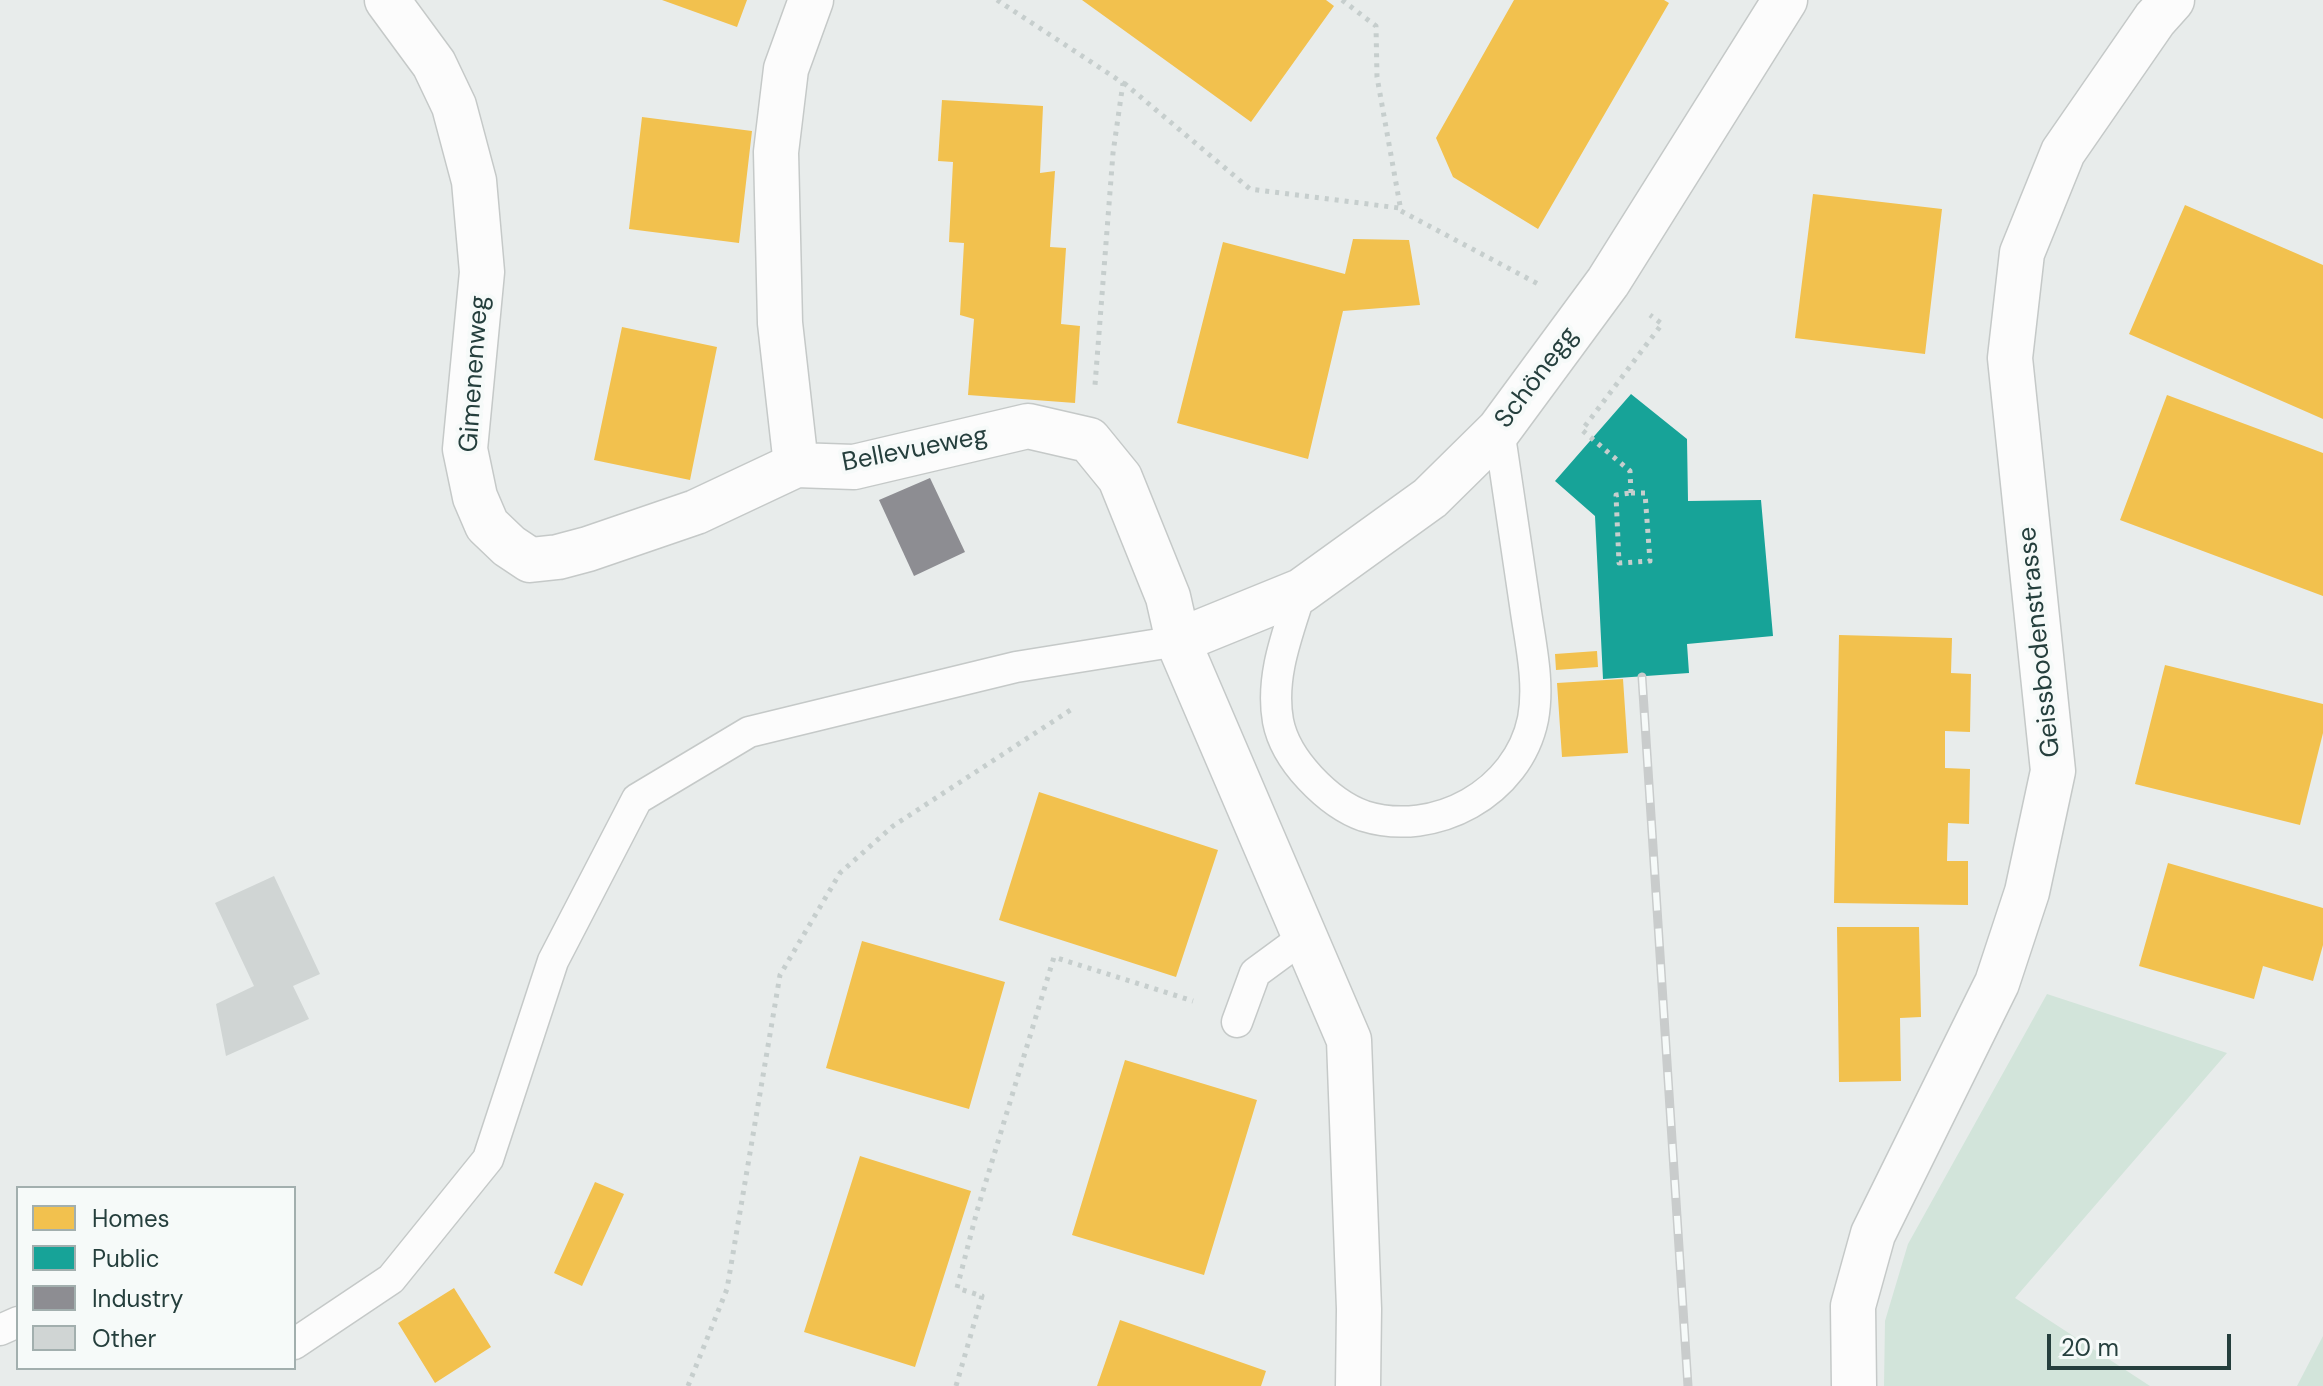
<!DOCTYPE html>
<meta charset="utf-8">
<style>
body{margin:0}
#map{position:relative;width:2323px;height:1386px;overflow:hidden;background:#e8eceb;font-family:"DM Sans",sans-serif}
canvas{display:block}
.legend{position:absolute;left:16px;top:1186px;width:280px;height:184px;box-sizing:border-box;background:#f6faf9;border:2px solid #a2afae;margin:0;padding:10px 14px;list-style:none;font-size:24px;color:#253f3d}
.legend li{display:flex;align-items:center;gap:16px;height:40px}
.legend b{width:40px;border:2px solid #a2afae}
.scale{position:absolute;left:2047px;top:1334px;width:184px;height:36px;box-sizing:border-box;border:4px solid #253f3d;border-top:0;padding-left:10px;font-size:24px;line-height:28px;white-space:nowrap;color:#253f3d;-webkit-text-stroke:6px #f6faf9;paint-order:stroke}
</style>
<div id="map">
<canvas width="2323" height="1386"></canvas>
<ul class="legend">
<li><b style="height:22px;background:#f2c14e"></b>Homes</li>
<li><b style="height:22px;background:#17a398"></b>Public</li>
<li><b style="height:22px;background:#8d8d92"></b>Industry</li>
<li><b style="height:22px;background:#d0d5d4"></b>Other</li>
</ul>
<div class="scale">20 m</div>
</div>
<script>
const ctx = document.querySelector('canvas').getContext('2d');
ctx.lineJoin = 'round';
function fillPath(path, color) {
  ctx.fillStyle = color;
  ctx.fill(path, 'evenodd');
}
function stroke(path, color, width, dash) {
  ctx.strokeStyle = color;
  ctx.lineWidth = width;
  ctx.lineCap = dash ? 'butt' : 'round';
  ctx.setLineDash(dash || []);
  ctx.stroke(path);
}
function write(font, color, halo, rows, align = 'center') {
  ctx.font = font + ' "DM Sans",sans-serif';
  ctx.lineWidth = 8;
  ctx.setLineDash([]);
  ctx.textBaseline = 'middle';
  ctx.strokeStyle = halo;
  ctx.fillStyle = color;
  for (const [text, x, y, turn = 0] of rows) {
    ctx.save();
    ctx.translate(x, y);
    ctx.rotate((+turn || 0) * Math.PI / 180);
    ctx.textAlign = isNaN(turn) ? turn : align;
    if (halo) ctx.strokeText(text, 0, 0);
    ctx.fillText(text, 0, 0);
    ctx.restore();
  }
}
const green = new Path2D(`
 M2047,994l180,59 -212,245 135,88h-266l1,-65 23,-77z
 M2323,1336v50h-26z`);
const homes = new Path2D(`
 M662,0h85l-10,27z
 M1082,0h244l8,6 -83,116z
 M1514,0h150l5,3 -131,226 -85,-52 -17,-39z
 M942,100l101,6 -3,67 15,-2 -5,76 16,1 -5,76 19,2 -5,77 -107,-8 6,-76 -14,-4 4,-72 -15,-1 4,-80 -15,-1z
 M642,117l110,14 -13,112 -110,-14z
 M1813,194l129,15 -17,145 -130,-16z
 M2185,205l138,60v154l-194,-85z
 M1353,239l56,1 11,65 -77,6 -35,148 -131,-36 46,-181 122,32z
 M622,327l95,20 -27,133 -96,-20z
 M2167,395l156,58v143l-203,-76z
 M1839,635l113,3 -1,35 20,1 -1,58 -25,-1v37l25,1 -1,55 -21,-1 -1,38h21v44l-134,-2z
 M1597,651l1,16 -42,3 -1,-16z
 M2165,665l158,39v29l-23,92 -165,-41z
 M1623,679l5,74 -66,4 -5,-74z
 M1039,792l179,58 -42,127 -177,-57z
 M2168,863l155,45v37l-10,36 -50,-15 -9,33 -115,-33z
 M1837,927h82l2,90 -21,1 1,63 -62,1z
 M862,941l143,41 -36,127 -143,-41z
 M1125,1060l132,40 -53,175 -132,-40z
 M860,1156l111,35 -56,176 -111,-35z
 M595,1182l29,12 -42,92 -28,-13z
 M454,1288l37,59 -56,36 -37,-60z
 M1120,1320l146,51 -5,15h-164z`);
const public = new Path2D(`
 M1631,394l56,45 1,62 73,-1 12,136 -86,8 2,29 -86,6 -8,-163 -40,-35z`);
const industry = new Path2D(`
 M930,478l35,74 -51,24 -35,-76z`);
const building = new Path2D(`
 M274,876l46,98 -27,12 16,33 -83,37 -10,-52 38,-18 -39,-83z`);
const path = new Path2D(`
 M997,0l126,83 -10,70 -18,232
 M1342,0l34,26 1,51 24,134 139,74
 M1124,83l126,106 149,19
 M1631,493l-1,-22 -48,-41 80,-106 -12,-9
 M1631,493h14l5,68 -31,2 -3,-68z
 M688,1386l39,-97 53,-314 60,-102 53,-47 179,-117
 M956,1386l26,-90 -25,-8 20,-77 77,-254 139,44`);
const service = new Path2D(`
 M1301,591c-13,42 -31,85 -23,130 4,21 18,42 32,57 15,16 34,31 54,38 71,22 154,-23 169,-97 7,-37 -3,-77 -8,-114 -9,-59 -17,-117 -26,-175
 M1237,1022l18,-49 49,-36
 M0,1330l18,-8
 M294,1344l97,-65 97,-120 65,-198 84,-162 112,-67 267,-65 162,-26`);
const minor = new Path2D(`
 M387,0l47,64 20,42 20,75 8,91 -17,177 10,48 12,28 22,21 21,14 28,-3 30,-8 108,-37 100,-47
 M811,0l-25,69 -10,83 4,171 16,142 58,2 174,-41 61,14 31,38 48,119 10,44 171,399 10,269 -1,77
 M1178,641l123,-50 129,-93 69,-68 109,-148 177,-282
 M1854,1386l-1,-80 20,-72 124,-251 30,-91 26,-121 -43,-413 12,-105 41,-101 92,-133 17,-19`);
const rail = new Path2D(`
 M1642,677l46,709`);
const streetNames = [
 ["Gimenenweg",475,374,-86],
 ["Schönegg",1537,378,-53],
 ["Bellevueweg",915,450,-11],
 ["Geissbodenstrasse",2040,642,-96]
];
fillPath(green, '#d2e4da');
fillPath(homes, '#f2c14e');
fillPath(public, '#17a398');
fillPath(industry, '#8d8d92');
fillPath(building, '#d0d5d4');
stroke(service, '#c5c9c8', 33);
stroke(minor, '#c5c9c8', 47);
stroke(path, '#c6cecd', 5, [4, 6]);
stroke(service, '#fcfcfc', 30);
stroke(minor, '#fcfcfc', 44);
stroke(rail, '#c9cccc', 9);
stroke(rail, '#f6faf9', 6, [18]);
write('26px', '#253f3d', '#f6faf9', streetNames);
</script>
